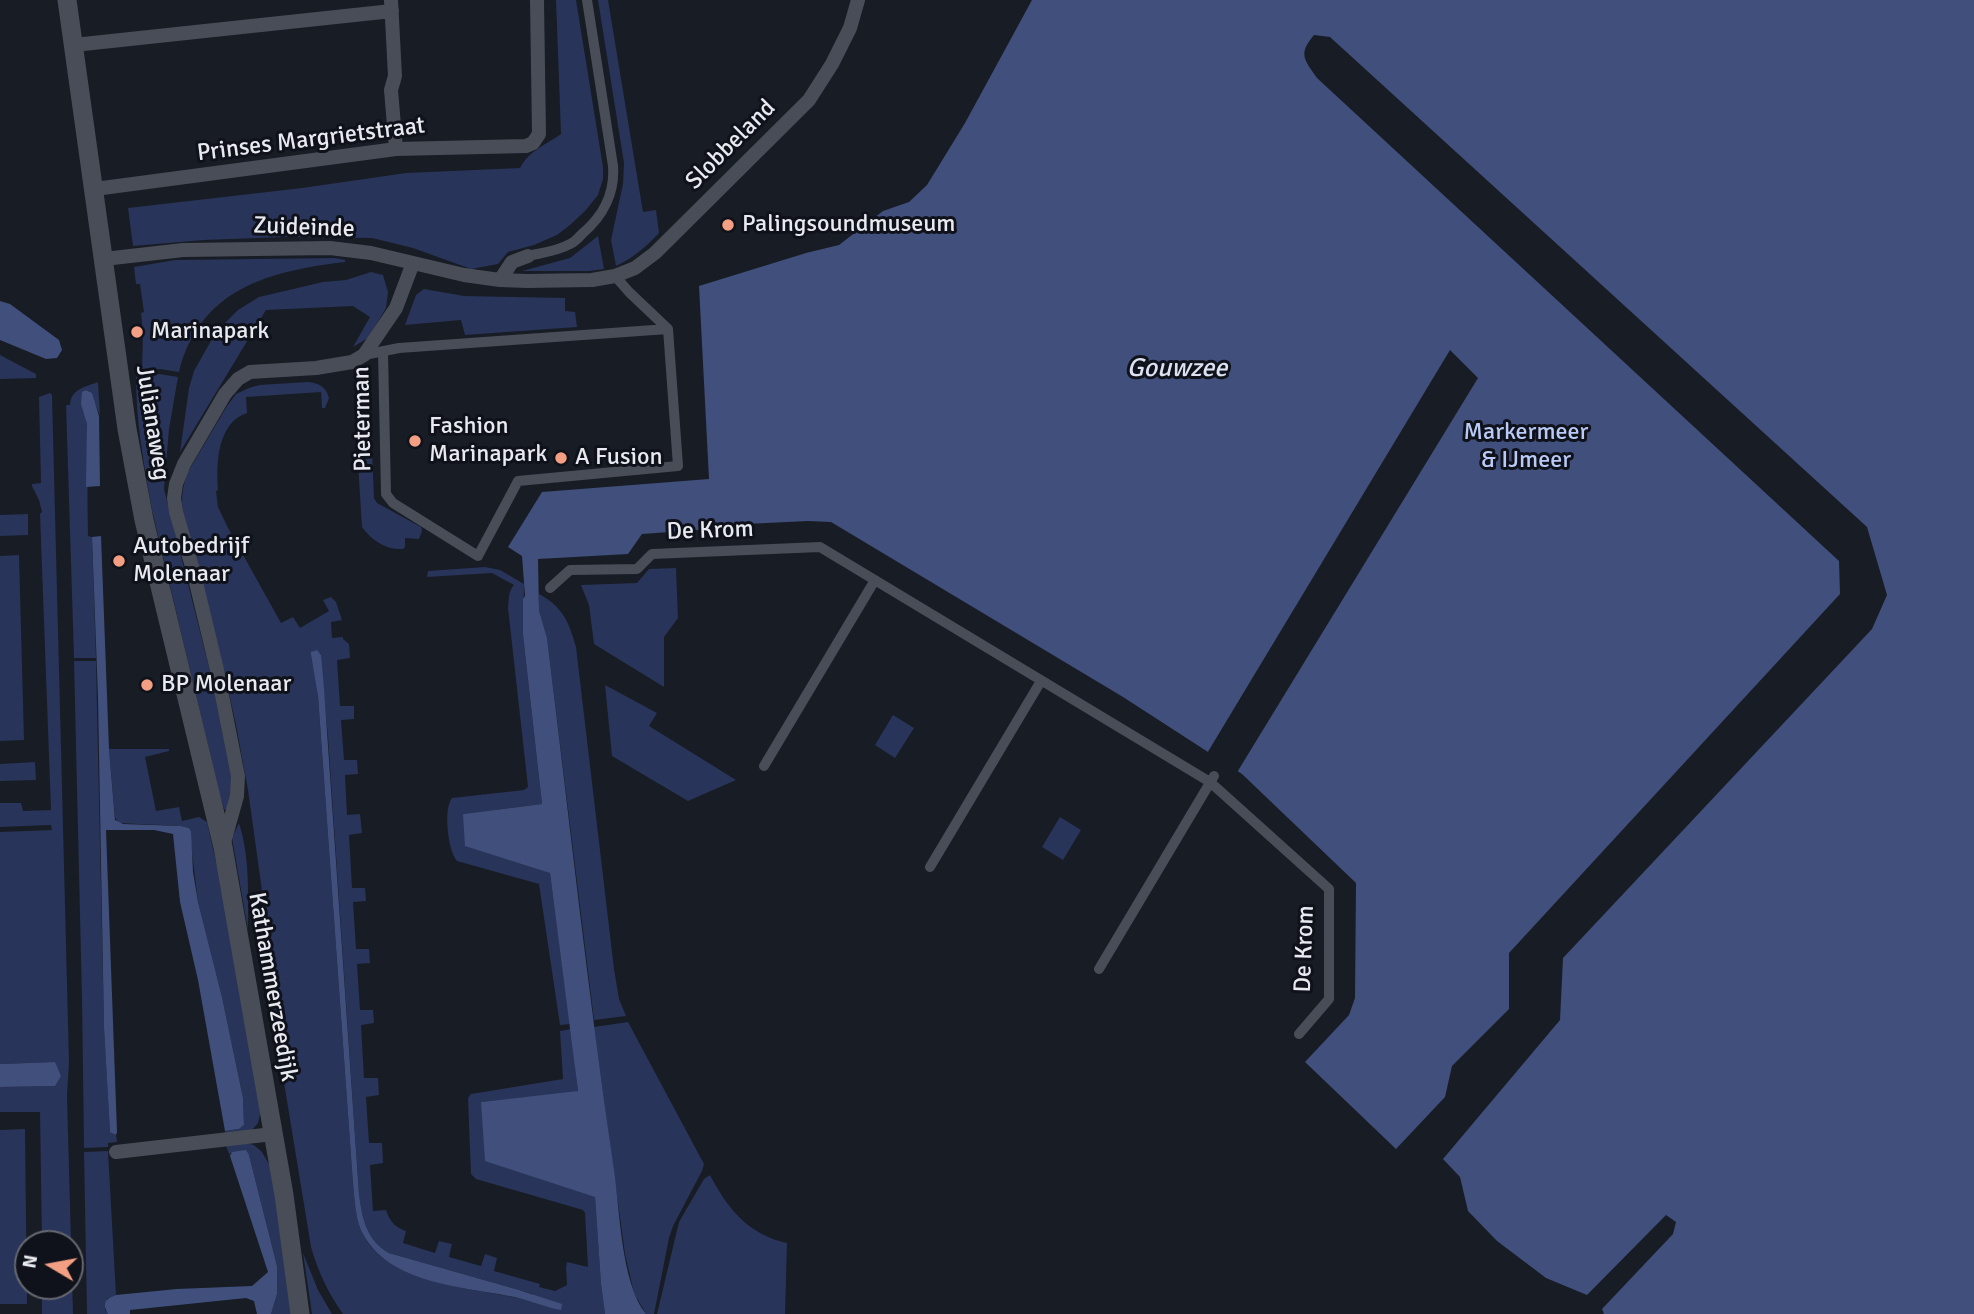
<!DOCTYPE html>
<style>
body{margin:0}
#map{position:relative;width:1974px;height:1314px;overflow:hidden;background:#181c24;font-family:Signika,sans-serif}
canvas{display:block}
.north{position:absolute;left:14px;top:1230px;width:70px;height:70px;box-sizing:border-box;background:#0f121a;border:2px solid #666870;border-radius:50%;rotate:280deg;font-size:19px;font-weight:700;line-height:28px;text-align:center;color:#e8eaf0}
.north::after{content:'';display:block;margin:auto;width:24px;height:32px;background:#f39f84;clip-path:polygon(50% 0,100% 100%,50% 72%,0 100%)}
</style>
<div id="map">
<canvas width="1974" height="1314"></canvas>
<div class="north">N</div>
</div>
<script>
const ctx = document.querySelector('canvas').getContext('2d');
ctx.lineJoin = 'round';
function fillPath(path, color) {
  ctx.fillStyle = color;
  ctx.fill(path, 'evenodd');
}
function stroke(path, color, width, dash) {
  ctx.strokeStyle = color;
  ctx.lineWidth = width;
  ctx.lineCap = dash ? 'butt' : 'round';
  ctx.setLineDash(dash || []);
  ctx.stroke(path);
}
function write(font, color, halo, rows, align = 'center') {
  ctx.font = font + ' Signika,sans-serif';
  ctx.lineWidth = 6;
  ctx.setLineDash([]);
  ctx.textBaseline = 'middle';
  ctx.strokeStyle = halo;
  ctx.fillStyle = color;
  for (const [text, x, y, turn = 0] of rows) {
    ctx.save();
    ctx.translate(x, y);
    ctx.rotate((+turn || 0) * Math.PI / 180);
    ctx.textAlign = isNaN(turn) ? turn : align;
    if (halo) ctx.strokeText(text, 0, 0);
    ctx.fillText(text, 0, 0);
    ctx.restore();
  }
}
const green = new Path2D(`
 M556,0h20l27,167v12l-5,16 -12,15 -16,15 -13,10 -23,10 -26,7 -10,12 -27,5 -58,-21 -41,-10 -87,-1 -81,3 -71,6 -5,-38 174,-20 104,-15 114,-5c10,-18 24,-22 41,-34z
 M598,0h10l35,212 13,-2 3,23c-13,14 -26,25 -43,33l-5,-26 12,-56 1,-21z
 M598,236l6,33 -15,2h-67l48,-13z
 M335,258l10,2v2c-75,9 -145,26 -166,110l-19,-3 -18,2 1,-38 -2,-20 3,-1 -4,-28h-4l-2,-17 41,-7z
 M371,272l12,3 5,17 -2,16 -18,30 -15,9 17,-30 -17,-11 -87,4 -86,142 9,-64 5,-17 22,-39 22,-22 21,-13 64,-15 23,-2z
 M424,289l40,7 101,2v13l10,1 2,15 -112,8 -4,-15 -56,5 11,-30z
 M0,355l36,19v4l-36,1z
 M159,374l19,3 -9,52 -5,60 49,194 20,100 -5,25 -3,2 -1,-1 -4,-13 -68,-286c-8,-44 -16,-88 -16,-133z
 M98,382l2,33 -11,-24 -4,-1c-6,21 2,19 2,36 1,37 0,74 1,110l4,1 4,121h-22l-8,-253h4c1,-16 15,-18 28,-23z
 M308,382c11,1 18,5 21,16l-4,10h-3l-1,-16 -75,5 1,16c-30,10 -31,51 -29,77l-2,1 2,16 9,19 54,97 12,-6 7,11 29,-17 -6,-11 8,-3 5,5 6,18 -11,2 1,16 11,-1v2l6,5 1,14 -13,2 3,46h14v13l-13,1 3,40h13l1,14 -13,1 2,40 13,-1 2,19 -13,2 3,53h13l1,13 -13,1 3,47h13l1,14 -13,1 3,46h13l1,13 -13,2 3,53h14l1,17 -13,2 3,46h13l1,20 -13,2 3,46 13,-1c4,12 9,17 20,21l-3,12 32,10 4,-12 13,3 -3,13 32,9 4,-12 12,4 -3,13 46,13 -1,3 16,4 12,-6 -1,-17 1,-6 21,5 -3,-54 -2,-3 -107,-31 -5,-5 -3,-76 3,-4 92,-15 -3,-48 11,-2 7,63 -97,10 114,95 6,87 4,30h-262c-15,-21 -25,-43 -32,-67l-35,-213 -15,-113 3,-1 -1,-22 -15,-108 -12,-65 -10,-45 -43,-164c-2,-17 -1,-31 6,-46l38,-64 9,-12 13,-6 10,-3zM320,652l8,85 31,457c3,23 7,46 30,59l144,41 -5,6c-49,-11 -143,-16 -166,-68 -7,-15 -7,-32 -9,-48l-36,-501z
 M50,393l2,2 17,667 -2,34 6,218h-31v-28h28v-42h-28l-2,-132h-40v-25l55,-1v-24l-55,2v-232l52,-2 -1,-5 -51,2v-24h21l2,8 28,-1 -11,-296 2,-2 -3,-12 -7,-14v-2l9,-1 -2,-86z
 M362,424h4l5,5 3,69 3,5 44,24 1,4 -3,8 -14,-1v9l-2,2c-17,1 -31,-8 -41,-22l-6,-95z
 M28,514v21l-28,1v-21z
 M19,555l5,185 -24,1v-185z
 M485,567l15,3 24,14 -1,51 19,169 -79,10 87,59 20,151 -10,1 -21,-141 -82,-23c-9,-10 -14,-52 -5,-63l72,-8 4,-3 -20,-179c1,-8 0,-17 6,-23l-22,-12 -65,4 1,-6z
 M676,568l2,50 -14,19v50l-70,-43 -5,-39 -8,-20 56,-2 12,-14z
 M539,594c24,13 30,28 37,53l38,322 5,30 7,17 -32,4 -47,-382 -8,-28z
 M74,661h22l8,367 6,103 6,4 1,7 -9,1v4l-24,1 -2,-148z
 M605,685l52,28 -8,13 87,54 -48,21 -76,-45z
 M893,715l21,13 -19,30 -20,-13z
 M109,749h60v2l-24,6 11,54 23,-4 3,14 17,-4 8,5 18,80 36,208 -3,13 -6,7 -26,4 -1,-3 14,-2 5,-4 -1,-27 -21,-101 -24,-95 -9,-74 -8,-2 -63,-3 -3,-6z
 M35,762l1,18 -36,1v-17z
 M1060,817l21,13 -18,30 -21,-13z
 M239,823c11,34 9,72 9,107l-16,-92z
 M628,1022l76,142 -2,7 -29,55 -4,12 -15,76h-8l-12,-21 -9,-39 -31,-227z
 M25,1129l2,175h-27v-174z
 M247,1143l7,2 8,7 8,14 10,61 11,87h-20l6,-20v-28l-28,-111 -19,-2v3l-4,-10z
 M108,1151l8,144 -9,4 -2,11 3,4h-21l-3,-162z
 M710,1175c17,33 39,60 77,68l-2,71h-128l22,-92 25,-43z
 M303,1253l15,37 14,24h-20z`);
const water = new Path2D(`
 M1032,0h942v1314h-370l-2,-5 71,-75 3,-12 -10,-7 -79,80 -41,-17 -49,-37 -29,-30 -8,-34 -17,-18 117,-139 3,-62 309,-329 15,-34 -20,-68 -537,-490 -16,-2c-16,19 -10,24 3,43l522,483 1,33 -331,359v56l-57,57 -7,31 -49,52 -91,-87 44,-47 6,-17 1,-115 -114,-109 -119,-77 -292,-175 -23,-1 -84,4 -13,4 -69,5 -14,20 -90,5 1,51 8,28c22,178 41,355 67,532 6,40 7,113 32,144h-41l-4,-30 -6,-87 -110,-36 -4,-59 97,-11 -28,-218 -85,-27 -2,-32 79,-10 -19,-169v-36l2,-3 -3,-40 -14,-9 34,-55 167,-13 -10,-193 107,-33 33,-8 44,-34 26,-9 18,-17 38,-62z
 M0,301l10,3 49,36 3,10 -5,8 -11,1 -46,-19z
 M86,390l6,3 7,23 1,70 -14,1 1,-63 -6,-20 1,-12z
 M101,536l8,213 6,71 8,4 58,2 8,2 2,4 2,40 5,30 24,95 21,101 1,27 -5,4 -14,2 -27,-151 -18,-78 -7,-68 -19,-4h-48l11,302 -1,3 -6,-3 -6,-104 -6,-330 -6,-161z
 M317,650l4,5 3,33 35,506c3,23 7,46 30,59l130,37 43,14 -1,6c-17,-3 -34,-11 -52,-14 -47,-9 -118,-13 -145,-60 -9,-15 -9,-35 -11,-52l-35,-488 -7,-42v-2z
 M55,1062l6,14 -6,10 -55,1v-23z
 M246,1150l3,5 28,111v28l-6,20h-14l-3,-13 -8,-3 -116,12v4h-22c-6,-11 -3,-15 8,-19l61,-6 75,-3 16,-14 -38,-116 2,-4z`);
const pier = new Path2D(`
 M1450,350l28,28 -242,396 -30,-19z`);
const pedestrian = new Path2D(`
 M528,256c13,-3 30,-5 42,-12 5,-2 9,-7 13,-11 20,-17 32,-40 30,-67l-26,-166
 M383,352l3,142 7,9 85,53 40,-75 160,-15 -10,-137 -39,-37 -14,-16
 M364,355l35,-7 269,-19
 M550,588l20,-18 67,-1 15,-15 168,-7 390,235 119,107v110l-30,35
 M764,766l111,-186
 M930,867l111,-186
 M1099,969l115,-193`);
const minor = new Path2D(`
 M391,0l4,76 -4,14 5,59
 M74,45l318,-34
 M95,189l301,-40 130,-3 7,-3 6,-9 -2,-134
 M104,259l79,-9 147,-2 41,5 93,22 36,5 27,1 65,-1 23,-4 20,-8 20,-15 154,-153 23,-36 18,-36 8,-28
 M500,280l12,-18 16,-6
 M223,846l14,-50 1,-20 -21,-106 -24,-100 -17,-58 -2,-14 2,-14 8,-20 41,-70 13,-15 12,-7 66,-4 36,-6 12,-7 32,-47 17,-45
 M116,1152l157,-18`);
const secondary = new Path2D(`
 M67,0l60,429 17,91 79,327 61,348 16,119`);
const markers = [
 [728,225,7,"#f39f84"],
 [137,332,7,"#f39f84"],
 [415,441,7,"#f39f84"],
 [561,458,7,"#f39f84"],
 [119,561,7,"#f39f84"],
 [147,685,7,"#f39f84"]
];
const streetNames = [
 ["Prinses Margrietstraat",311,140,-7],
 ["Slobbeland",731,145,-45],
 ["Zuideinde",304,228,2],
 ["Pieterman",363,419,-91],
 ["Julianaweg",152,423,81],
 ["De Krom",710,531,-2],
 ["De Krom",1305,949,-88],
 ["Kathammerzeedijk",272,987,80]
];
const poiNames = [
 ["Palingsoundmuseum",742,225],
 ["Marinapark",151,332],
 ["Fashion",429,427],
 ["Marinapark",429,455],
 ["A Fusion",575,458],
 ["Autobedrijf",133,547],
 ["Molenaar",133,575],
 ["BP Molenaar",161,685]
];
const parkNames = [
 ["Markermeer",1526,433],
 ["& IJmeer",1526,461]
];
const waterNames = [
 ["Gouwzee",1177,369]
];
fillPath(green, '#283459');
fillPath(water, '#404f7c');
fillPath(pier, '#181c24');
stroke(pedestrian, '#494d57', 10);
stroke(minor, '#494d57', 14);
stroke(secondary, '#494d57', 19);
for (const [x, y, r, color] of markers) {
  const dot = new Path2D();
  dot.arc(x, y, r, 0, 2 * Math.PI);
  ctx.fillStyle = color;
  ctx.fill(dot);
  stroke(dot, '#0f121a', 2.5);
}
write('24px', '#e8eaf0', '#0f121a', streetNames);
write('24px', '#e8eaf0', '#0f121a', poiNames, 'left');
write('24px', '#bacaf6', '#0f121a', parkNames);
write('italic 26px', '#dce2f1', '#0f121a', waterNames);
</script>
